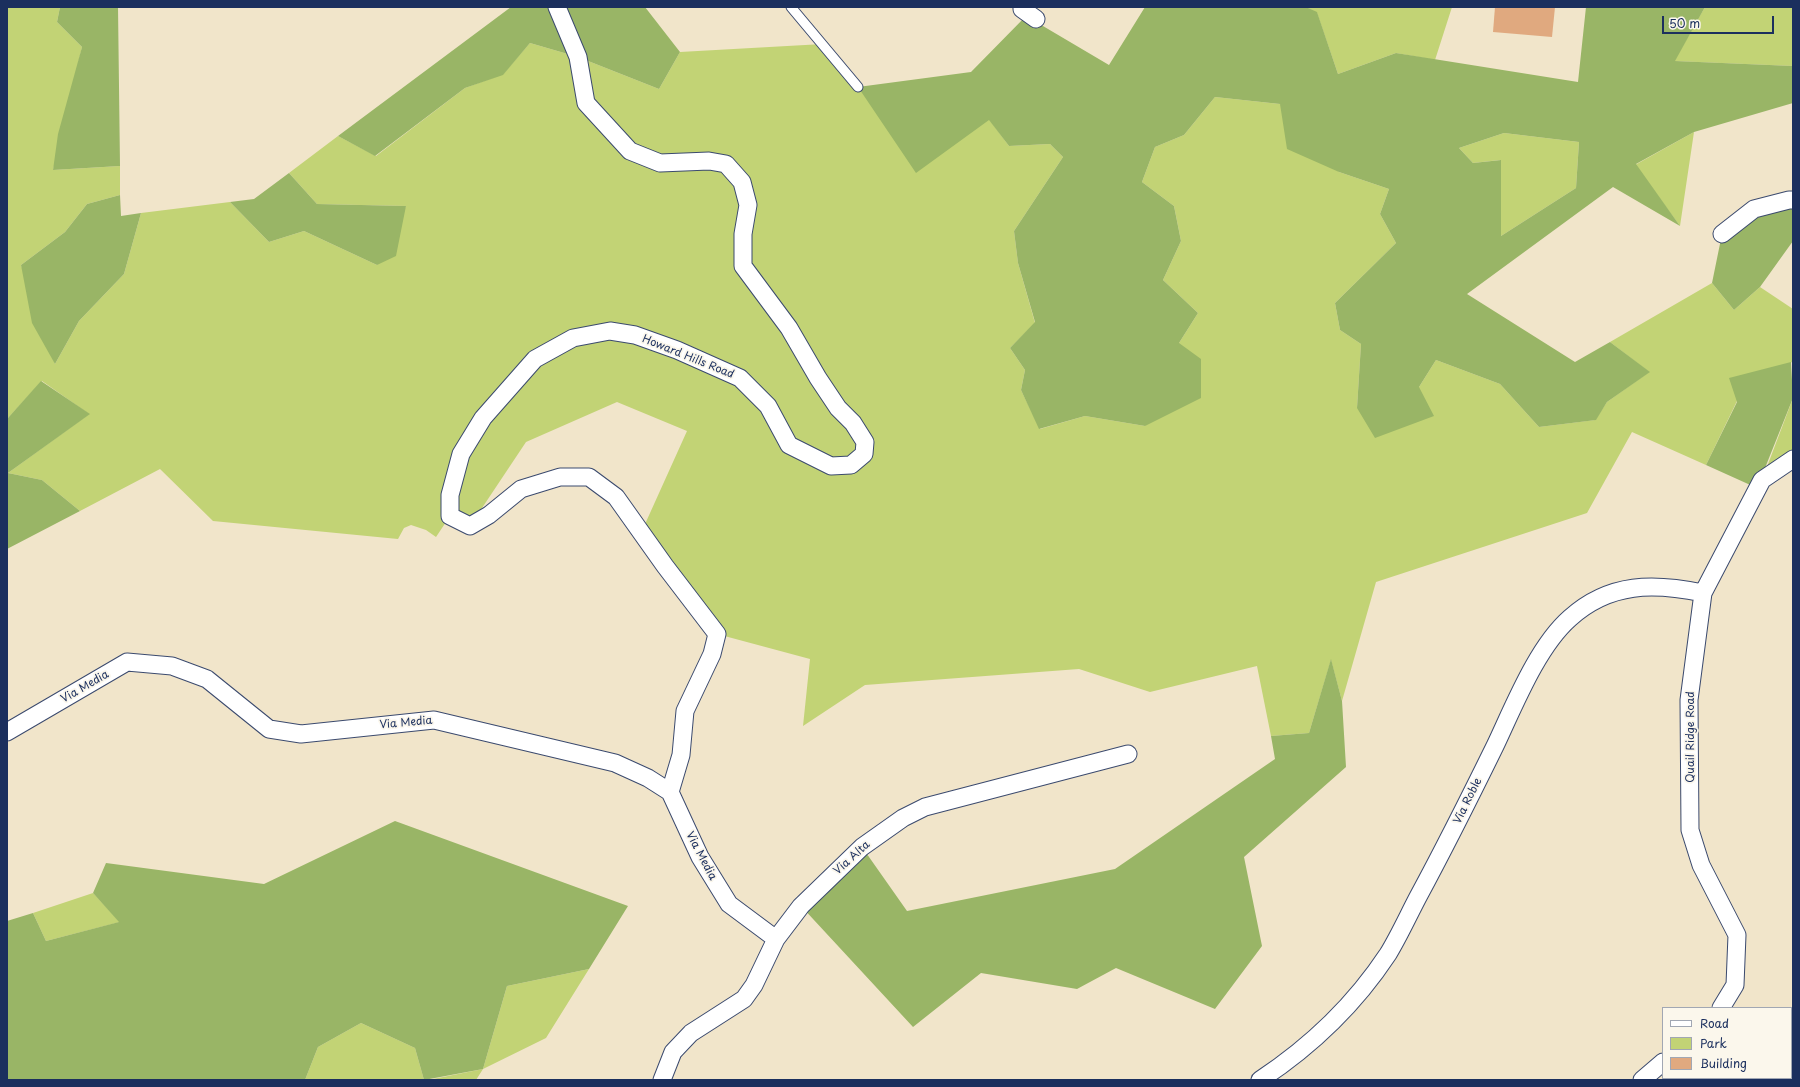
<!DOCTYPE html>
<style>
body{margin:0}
#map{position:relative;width:1800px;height:1087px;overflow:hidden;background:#f1e5ca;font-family:"Playpen Sans",sans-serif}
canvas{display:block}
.frame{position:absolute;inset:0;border:8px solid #1b2f5e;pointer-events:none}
.legend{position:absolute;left:1662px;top:1007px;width:130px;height:72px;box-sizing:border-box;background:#fbf7ec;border:1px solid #a1a7b3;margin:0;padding:5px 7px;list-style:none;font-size:12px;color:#1b2f5e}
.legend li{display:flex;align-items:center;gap:8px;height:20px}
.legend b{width:20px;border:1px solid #a1a7b3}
.scale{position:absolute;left:1662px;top:16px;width:112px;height:18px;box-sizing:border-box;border:2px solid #1b2f5e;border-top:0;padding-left:5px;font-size:12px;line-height:14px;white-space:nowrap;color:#1b2f5e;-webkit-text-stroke:3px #fbf7ec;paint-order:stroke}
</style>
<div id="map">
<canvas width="1800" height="1087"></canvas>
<div class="frame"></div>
<ul class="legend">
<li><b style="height:5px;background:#fff"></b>Road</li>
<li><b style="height:11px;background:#c2d375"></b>Park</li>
<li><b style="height:11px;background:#e0a97f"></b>Building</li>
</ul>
<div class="scale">50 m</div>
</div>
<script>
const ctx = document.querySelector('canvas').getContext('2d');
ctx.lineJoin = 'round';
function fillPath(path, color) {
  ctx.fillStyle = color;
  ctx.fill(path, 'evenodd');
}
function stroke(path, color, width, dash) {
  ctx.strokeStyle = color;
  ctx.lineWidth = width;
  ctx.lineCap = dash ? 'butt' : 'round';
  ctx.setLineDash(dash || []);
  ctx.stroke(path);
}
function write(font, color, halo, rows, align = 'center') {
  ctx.font = font + ' "Playpen Sans",sans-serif';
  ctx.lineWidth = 3.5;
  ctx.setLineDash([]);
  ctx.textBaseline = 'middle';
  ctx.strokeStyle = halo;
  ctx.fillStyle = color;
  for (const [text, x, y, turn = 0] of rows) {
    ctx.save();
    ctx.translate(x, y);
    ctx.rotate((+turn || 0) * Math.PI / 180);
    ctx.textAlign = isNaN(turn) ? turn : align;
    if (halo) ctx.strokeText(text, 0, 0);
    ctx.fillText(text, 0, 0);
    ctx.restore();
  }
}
const green = new Path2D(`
 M7,7h53l-3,15 25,25 -29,123 67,-4v29l-33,9 -22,28 -44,33 34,99 24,-43 45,-47 17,-61 89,-11 39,40 35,-11 73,34 29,-59 -89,-2 -28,-31 49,-37 38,20 89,-68 38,-14 27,-31 48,14 81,32 21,-37 143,-8 35,43 131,32 20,27 41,-2 13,13 -49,74 4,32 17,60 -25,25 15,22 -4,20 19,39 45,-13 60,10 34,-83 19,-30 -35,-33 18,-39 -7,-35 -32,-24 13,-35 29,-12 31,-38 65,7 59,68 50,17 -9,25 16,29 -61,60 5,27 21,14 -4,64 62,-21 17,-27 64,24 39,43 56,-7 12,-18 42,-30 -39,-30 102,-59 22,27 26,-23 33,22v63l-1,-10 -55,39 -31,64 -74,-33 -45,81 -211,69 -34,119 -11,-41 -22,73 -38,3 -14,-70 -107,26 -71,-23 -214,16 -62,41 7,-67 -93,-25 -76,-101 46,-102 -70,-29 -91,40 -56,84 -20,-10 -14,21 -10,-7 -15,-5 -7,3 -6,11 -185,-18 -53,-52 -80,42 -38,-31 -34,-7 81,-59 -47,-33 -35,38z
 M1306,7h146l-17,53 -39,-7 -58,21 -21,-61z
 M1705,7h88v59l-119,-5z
 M1694,132l-14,94 -45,-61z
 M1504,133l75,9 -3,46 -75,48 -1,-76 -27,3 -14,-15z
 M1793,398v61l-31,21z
 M93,893l27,29 -74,19 -13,-28z
 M589,969l-43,69 -63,31 -7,11h-48l55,-11 24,-83z
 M361,1023l54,25 9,32h-119l13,-33z`);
const forest = new Path2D(`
 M60,7h58l2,159 -67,4 5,-36 24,-87 -25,-25z
 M511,7h134l35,45 -21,37 -81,-32 -48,-14 -27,32 -38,13 -90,68 -37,-20z
 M1145,7h161l11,5 21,62 58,-21 182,29 8,-75h119l-30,54 118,5v37l-99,29 -58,32 44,62 -67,-39 -146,107 108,68 35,-20 40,30 -43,30 -11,18 -57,7 -39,-43 -64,-24 -17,27 15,29 -59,22 -18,-30 4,-64 -21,-14 -5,-27 61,-60 -16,-29 9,-25 -50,-17 -52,-23 -7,-45 -65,-7 -31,38 -29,12 -13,35 32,24 7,35 -18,39 35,33 -19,30 22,16v39l-56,28 -60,-10 -46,13 -18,-39 4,-20 -15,-22 25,-26 -17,-59 -4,-32 49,-74 -13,-13 -41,2 -20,-26 -73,53 -58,-86 113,-15 55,-56 83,49zM1504,133l75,9 -3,46 -75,48v-76l-28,3 -14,-15z
 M289,173l28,31 89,2 -10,50 -19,9 -73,-34 -35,11 -39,-40 24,-3z
 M120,195l1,21 20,-3 -17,61 -45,47 -24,43 -23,-41 -11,-58 44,-33 22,-28z
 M1793,200v41l-33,46 -26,23 -22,-27 10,-49z
 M1791,362l2,36 -36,90 -51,-23 31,-63 -8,-24z
 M41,381l49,33 -82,59 34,7 38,31 -73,38v-130z
 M1331,659l11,42 4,66 -102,90 18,89 -47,63 -99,-41 -39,21 -96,-16 -68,54 -112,-121 61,-59 45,64 208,-42 160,-110 -4,-23 38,-3z
 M395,821l233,85 -39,63 -82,17 -24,83 -59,11 -9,-32 -54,-25 -43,24 -13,33h-298v-159l26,-8 13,28 73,-19 -26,-29 13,-30 158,21z`);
const building = new Path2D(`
 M1495,7h60l-3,30 -59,-5z`);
const lane = new Path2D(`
 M791,7l67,80`);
const street = new Path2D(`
 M557,7l21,50 8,46 44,48 30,12 49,-2 17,3 16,18 6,23 -5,29v32l46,62 29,50 20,30 15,15 12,19 -1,12 -13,11 -20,1 -42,-21 -21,-39 -28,-28 -63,-28 -42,-15 -25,-4 -37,7 -38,21 -52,59 -22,36 -11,41v21l20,10 19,-11 32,-26 39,-12h29l27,20 49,69 52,68 -5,20 -27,57 -4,44 -11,37
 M1022,7v2l14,10
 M1722,234l32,-25 35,-9h4
 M7,732l120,-70 45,4 35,13 62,50 32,5 133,-14 181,43 33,15 22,14 30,65 29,47 47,35
 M1721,1008l14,-23 2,-50 -36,-70 -11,-35 -1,-130 14,-107 59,-113 31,-21
 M662,1080l11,-28 18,-19 53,-34 10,-14 22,-46 25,-33 61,-59 41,-29 22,-11 203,-53
 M1260,1080c50,-33 95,-76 128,-126 11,-18 20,-38 30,-57 27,-50 52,-100 77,-151 19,-40 42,-99 75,-128 40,-36 84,-35 133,-25
 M1642,1080l21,-18`);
const streetNames = [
 ["Howard Hills Road",688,357,22],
 ["Via Media",85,687,-30],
 ["Via Media",406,723,-5],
 ["Quail Ridge Road",1691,737,-90],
 ["Via Roble",1468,801,-64],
 ["Via Media",701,856,62],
 ["Via Alta",852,858,-42]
];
fillPath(green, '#c2d375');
fillPath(forest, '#99b566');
fillPath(building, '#e0a97f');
stroke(lane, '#3b4a6e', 11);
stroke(street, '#3b4a6e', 19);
stroke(lane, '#fff', 9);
stroke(street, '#fff', 17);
write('11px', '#1b2f5e', '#fbf7ec', streetNames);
</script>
